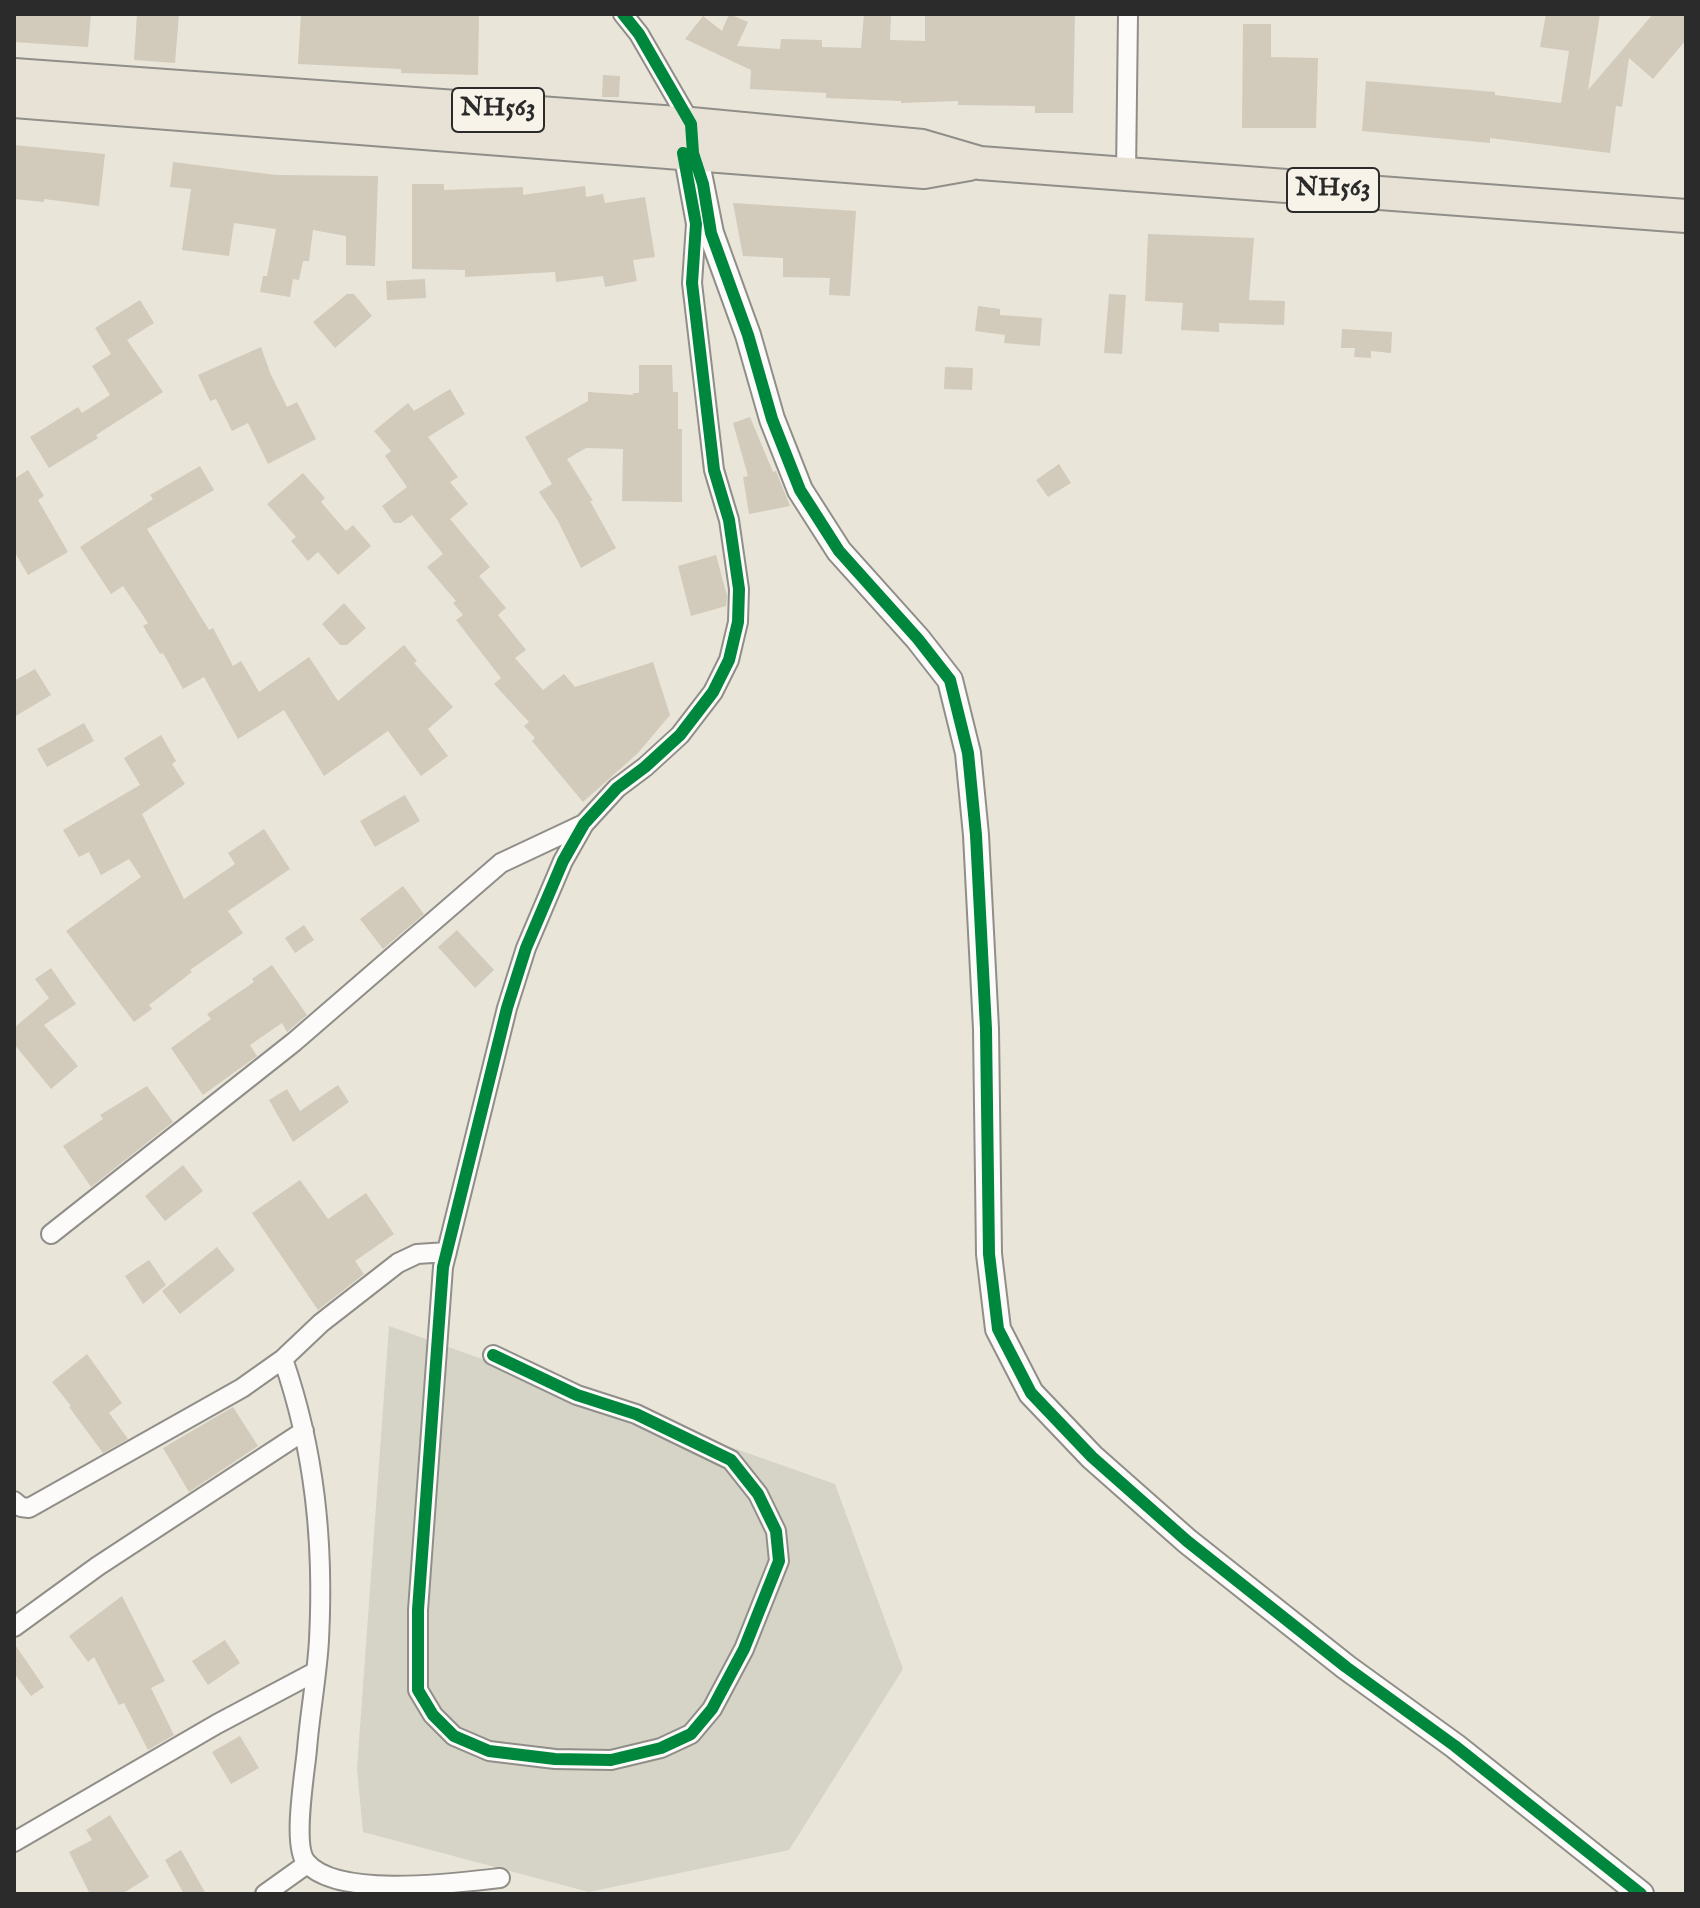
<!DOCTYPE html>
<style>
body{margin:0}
#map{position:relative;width:1700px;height:1908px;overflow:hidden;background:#eae5d9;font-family:"IM FELL English",serif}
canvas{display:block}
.frame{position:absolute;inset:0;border:16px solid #2b2b2b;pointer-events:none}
</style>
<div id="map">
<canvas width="1700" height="1908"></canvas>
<div class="frame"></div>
</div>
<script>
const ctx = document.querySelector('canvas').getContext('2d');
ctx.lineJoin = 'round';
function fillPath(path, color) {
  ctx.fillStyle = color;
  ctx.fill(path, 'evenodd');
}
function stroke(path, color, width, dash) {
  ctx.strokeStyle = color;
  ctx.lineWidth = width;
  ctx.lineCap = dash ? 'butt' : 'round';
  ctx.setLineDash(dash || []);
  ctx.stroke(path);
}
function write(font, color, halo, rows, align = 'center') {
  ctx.font = font + ' "IM FELL English",serif';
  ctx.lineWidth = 6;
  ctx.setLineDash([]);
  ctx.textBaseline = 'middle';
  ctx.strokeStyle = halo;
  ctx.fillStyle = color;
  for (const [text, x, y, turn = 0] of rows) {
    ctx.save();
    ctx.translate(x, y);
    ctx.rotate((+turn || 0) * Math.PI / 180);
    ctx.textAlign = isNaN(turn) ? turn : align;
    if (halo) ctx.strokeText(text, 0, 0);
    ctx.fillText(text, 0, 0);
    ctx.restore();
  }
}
const industrial = new Path2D(`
 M389,1326l446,158 68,185 -114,181 -200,42 -226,-60 -6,-63z`);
const building = new Path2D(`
 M14,14h77l-3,33 -74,-5z
 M137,14h42l-4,49 -41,-3z
 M301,14h178l-1,61 -77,-2v-4l-103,-5z
 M729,14l19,8 -11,24 43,3 1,-10 41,1v7l39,1 3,-34h27l-1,26 35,1v-27h150l-2,99h-38v-7l-77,-1v-4l-57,2v-2l-75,-3v-5l-76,-4 1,-19 -66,-31 18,-23 19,15z
 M1546,14h54l-12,76 65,-76h33v26l-33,39 -24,-21 -7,49 -6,-1 -6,47 -120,-15v5l-128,-12 4,-50 129,11v3l66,8 8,-52 -29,-4z
 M1243,24h28v33l47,1 -2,70h-74z
 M603,75l17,1 -1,21h-17z
 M14,145l91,9 -6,52 -55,-7v3l-30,-3z
 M173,162l103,13 102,1 -3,90 -29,-1v-29l-33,-6 -4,31h-6l-4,19 -6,-1 -3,18 -30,-5 3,-16h4l9,-47 -42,-6 -5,33 -47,-6 9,-61 -21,-2z
 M412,184h32v6l79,-3v8l62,-9 1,11 17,-3 2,9 40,-6 10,60 -22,3 4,21 -32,6 -2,-11 -47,6 -1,-10 -90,5v-7l-53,-1z
 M733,203l123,8 -6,85 -21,-1 1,-17 -47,-1v-19l-40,-2z
 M1148,234l106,4 -5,62 36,1 -1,24 -65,-2v9l-38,-2 2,-27 -38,-2z
 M425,279l1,19 -39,2 -1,-19z
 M347,294h7l18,22 -37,32 -22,-26z
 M1109,294l17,1 -4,59 -18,-1z
 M140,300l14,23 -27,17 36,52 -67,43 2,3 -49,30 -19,-31 48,-30 4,6 28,-18 -18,-29 19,-12 -16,-26z
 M978,306l22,3v6l42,3 -2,28 -36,-3 1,-8 -30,-4z
 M1342,329l50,3 -1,21 -20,-2v7l-17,-1 1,-9h-14z
 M261,347l10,28 16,32 10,-5 19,37 -48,25 -20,-41 -16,8 -16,-32 -6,2 -12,-26z
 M639,365h33l1,27h5v37h4v73l-60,-1 1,-52 -37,-1 -19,11 26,42h-3l26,47 -35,20 -23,-47 -19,-29 13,-8 -27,-47 63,-36v-9l45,3v-2h6z
 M945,367l28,1 -1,22 -28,-1z
 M450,389l15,25 -37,23 30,40 -8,5 18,22 -18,15 40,48 -11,9 27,32 -8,7 28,35 -11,8 28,32 21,-16 11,13 78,-25 17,53 -32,38 -55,49 -51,-61 3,-3 -11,-12 5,-4 -35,-38 7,-6 -45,-58 7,-5 -10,-12 3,-2 -29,-34 16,-13 -31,-39 -11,8h-7l-12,-17 25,-19 -22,-31 6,-5 -17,-20 34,-28 6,8z
 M750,417l23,55 3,-1 14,35 -41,8 -6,-37 5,-1 -15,-53z
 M1059,464l12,19 -23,14 -12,-17z
 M200,466l14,24 -67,39 62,101 4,-2 20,38 8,-5 18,31 50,-35 29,44 66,-56 13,16 -3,2 39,44 -25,22 20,27 -27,20 -33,-45 -64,45 -40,-66 -46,29 -34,-62 -21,12 -20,-36 -3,1 -17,-28 5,-3 -25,-37 -12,8 -31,-47 73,-48 -3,-4z
 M28,470l16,26 -6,4 30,52 -40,23 -14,-24v-72z
 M303,473l22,25 -4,4 25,29 7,-6 18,21 -33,29 -20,-23 -10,9 -17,-20 5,-4 -29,-33z
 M716,555l11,41 -1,10 -35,10 -13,-50z
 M344,603l22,25 -19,17h-7l-18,-21z
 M35,669l16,26 -37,22v-36z
 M84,723l10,18 -47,26 -10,-18z
 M161,735l15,26 -4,3 13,20 -43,30 42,85 51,-35 -7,-11 36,-24 26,40 -62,42 15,22 -53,37 2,2 -43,33 3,4 -18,13 -68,-91 75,-54 -12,-18 -28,16 -12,-23 -10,5 -16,-27 77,-45 -16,-27z
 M405,795l15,26 -45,26 -15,-26z
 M403,886l21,28 -41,35 -23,-30z
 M304,925l10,15 -19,13 -10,-15z
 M457,930l37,40 -19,18 -37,-41z
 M272,965l35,50 -20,17 -5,-9 -32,22 7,11 -54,39 -32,-47 40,-29 -4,-5 47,-32 -2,-3z
 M51,968l25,36 -32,21 34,41 -27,23 -37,-45v-16l35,-30 -14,-19z
 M338,1085l11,17 -56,40 -24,-42 18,-11 13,22z
 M147,1086l26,36 -82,65 -28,-41 40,-27 -3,-4z
 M183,1165l20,26 -38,30 -20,-25z
 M300,1180l28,39 38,-26 28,41 -39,27 9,13 -46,36 -66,-97z
 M217,1247l18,23 -55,44 -18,-23z
 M149,1260l17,25 -23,19 -18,-28z
 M87,1354l35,49 -13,10 19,26 -25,14 -34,-46 2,-1 -19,-24z
 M233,1407l25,39 -69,46 -26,-44z
 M122,1596l43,85 -14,7 23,47 -26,15 -24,-47 -5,2 -25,-48 -6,5 -19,-26z
 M225,1640l15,23 -32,22 -16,-24z
 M14,1643l30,44 -13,9 -17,-23z
 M240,1736l19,32 -28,16 -19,-32z
 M110,1815l39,62 -27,17h-32l-21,-42 23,-12 -6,-10z
 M181,1850l25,44h-22l-19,-34z`);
const minor = new Path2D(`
 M623,14l16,20 52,90
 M1126,174l2,-160
 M51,1234l243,-192 207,-179 83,-39
 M493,1355l84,40 59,19 95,46 27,34 18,37 3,30 -35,88 -32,60 -21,25 -30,14 -50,12 -56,-1 -66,-8 -35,-15 -21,-21 -15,-25v-80l25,-343 64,-259 19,-60 37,-87 21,-37 33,-36 28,-21 35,-32 33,-43 16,-32 9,-38 1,-33 -10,-69 -15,-50 -22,-187 4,-59 -13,-71
 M283,1359c32,92 41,184 36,281 -2,36 -9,72 -12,109 -2,24 -15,96 -1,113 30,37 150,21 194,16
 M14,1501l7,6 8,1 213,-120 41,-29 38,-36 77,-60 19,-9 30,-2
 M14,1627l84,-61 206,-135
 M14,1842l203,-118 98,-52
 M265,1894l42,-30`);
const tertiary = new Path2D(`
 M692,138l19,95 37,102 24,84 28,71 39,61 79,88 32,41 18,73 8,82 10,194 3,225 9,75 33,64 61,64 95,84 159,126 109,79 186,148`);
const trunk = new Path2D(`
 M14,75l677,49 231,22 58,17 706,53
 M14,101l910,71 45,-8`);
const cycleway = new Path2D(`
 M623,14l16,20 52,90 2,29 10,31 8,49 37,102 24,84 28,71 39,61 79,88 32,41 18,73 8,82 10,194 3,225 9,75 33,64 61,64 95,84 159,126 109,79 186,148
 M493,1355l84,40 59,19 95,46 27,34 18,37 3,30 -35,88 -32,60 -21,25 -30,14 -50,12 -56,-1 -66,-8 -35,-15 -21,-21 -15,-25v-80l25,-343 64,-259 19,-60 37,-87 21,-37 33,-36 28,-21 35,-32 33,-43 16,-32 9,-38 1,-33 -10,-69 -15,-50 -22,-187 4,-59 -13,-71`);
const shields = [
 [498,110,92],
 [1333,190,92]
];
const shieldNames = [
 ["NH563",498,110],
 ["NH563",1333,190]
];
fillPath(industrial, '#d5d4c7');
fillPath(building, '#d2cabb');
stroke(minor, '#908e88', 22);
stroke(tertiary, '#908e88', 28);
stroke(trunk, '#908e88', 36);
stroke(minor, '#fcfbf9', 18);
stroke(tertiary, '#fcfbf9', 24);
stroke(trunk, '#e8e2d6', 32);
stroke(cycleway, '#00873e', 12);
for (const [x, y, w] of shields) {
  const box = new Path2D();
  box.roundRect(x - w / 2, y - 22, w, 44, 6);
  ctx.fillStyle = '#f7f3e8';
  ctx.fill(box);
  stroke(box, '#2b2b2b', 2);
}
write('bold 26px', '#2b2b2b', null, shieldNames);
</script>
